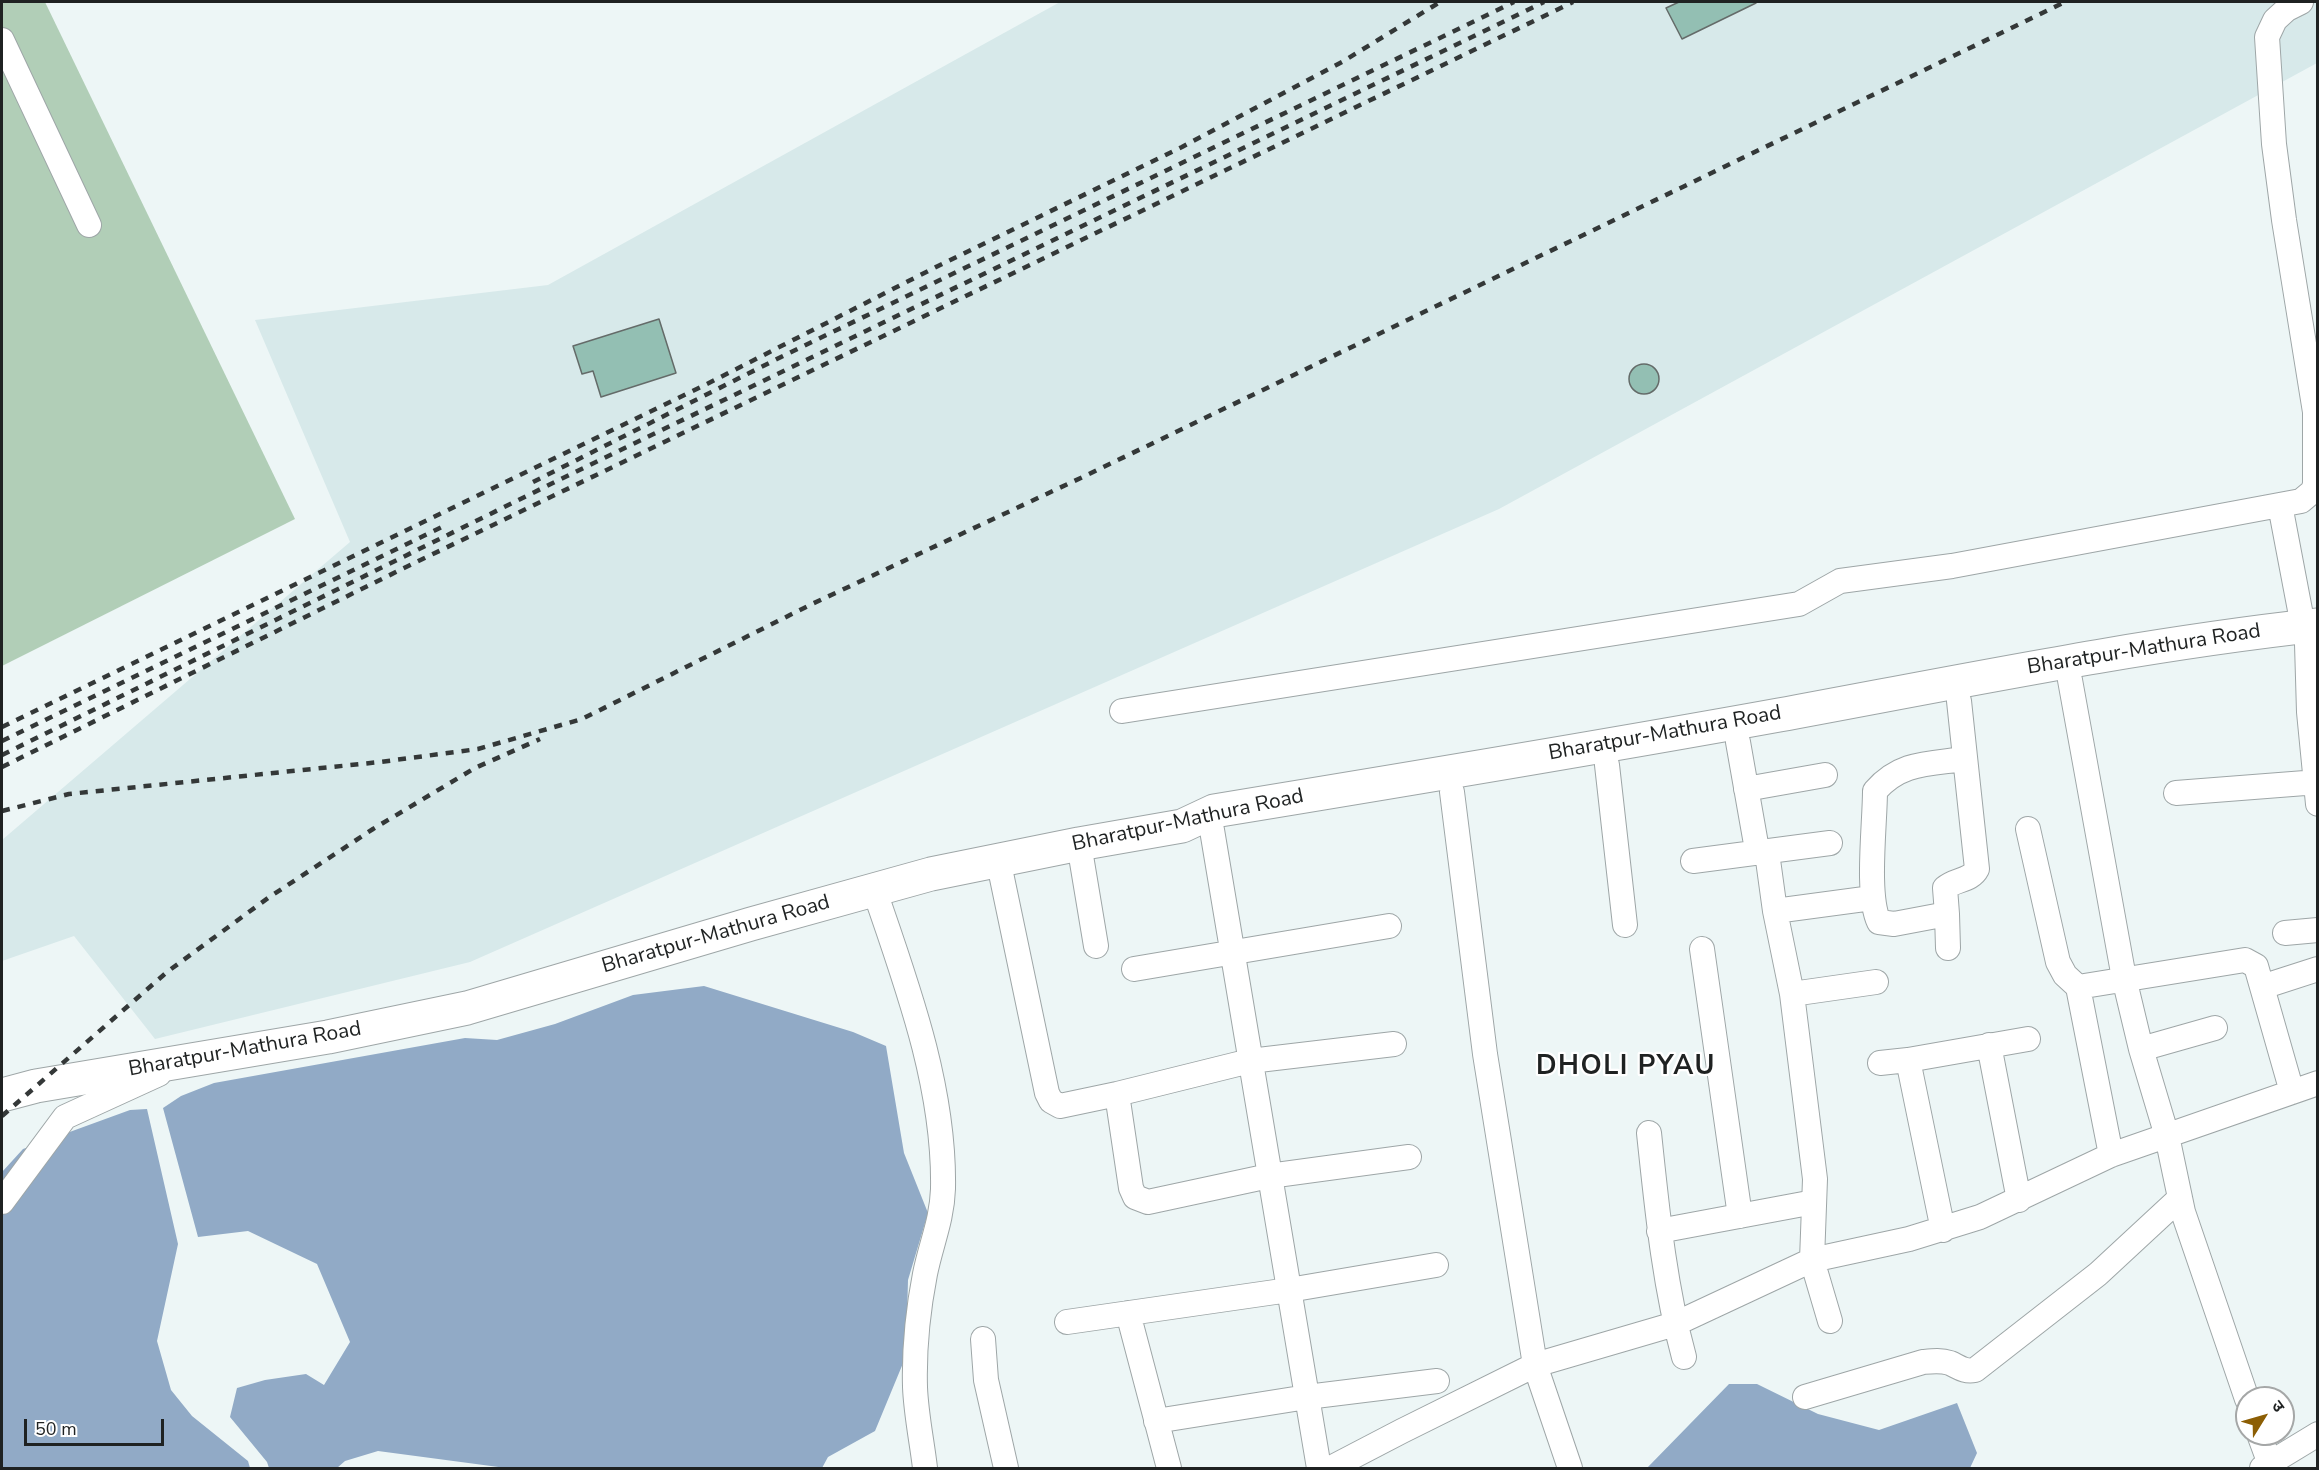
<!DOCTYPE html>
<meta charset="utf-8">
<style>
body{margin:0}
#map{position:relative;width:2319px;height:1470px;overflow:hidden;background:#edf6f6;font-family:"Nunito Sans","Noto Sans Devanagari",sans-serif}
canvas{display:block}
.frame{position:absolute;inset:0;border:3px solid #1f2222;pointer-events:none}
.north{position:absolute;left:2235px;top:1386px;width:60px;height:60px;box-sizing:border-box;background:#fff;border:2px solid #a5a7a7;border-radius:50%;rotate:53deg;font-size:16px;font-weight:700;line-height:24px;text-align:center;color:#1f2222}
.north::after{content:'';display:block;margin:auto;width:21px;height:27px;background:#8c5e04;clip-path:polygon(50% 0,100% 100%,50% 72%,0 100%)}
.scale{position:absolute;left:24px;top:1419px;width:140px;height:27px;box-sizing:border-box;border:3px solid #1f2222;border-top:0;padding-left:8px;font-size:18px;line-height:21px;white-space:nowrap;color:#1f2222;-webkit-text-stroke:4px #fff;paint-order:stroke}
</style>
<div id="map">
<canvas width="2319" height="1470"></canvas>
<div class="frame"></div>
<div class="north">उ</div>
<div class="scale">50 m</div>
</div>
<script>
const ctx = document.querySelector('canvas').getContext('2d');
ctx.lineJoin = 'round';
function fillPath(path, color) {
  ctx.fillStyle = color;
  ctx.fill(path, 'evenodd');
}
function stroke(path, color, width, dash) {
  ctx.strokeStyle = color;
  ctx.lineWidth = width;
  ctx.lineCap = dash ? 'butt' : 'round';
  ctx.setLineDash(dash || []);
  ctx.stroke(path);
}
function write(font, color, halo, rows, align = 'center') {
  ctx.font = font + ' "Nunito Sans",sans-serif';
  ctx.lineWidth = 4.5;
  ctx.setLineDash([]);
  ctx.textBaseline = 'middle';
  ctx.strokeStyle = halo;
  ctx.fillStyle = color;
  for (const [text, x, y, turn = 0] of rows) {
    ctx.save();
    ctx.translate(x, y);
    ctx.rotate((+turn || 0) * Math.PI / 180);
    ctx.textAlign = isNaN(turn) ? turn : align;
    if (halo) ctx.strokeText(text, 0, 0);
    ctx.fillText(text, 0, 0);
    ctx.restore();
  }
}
const built = new Path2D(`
 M1060,2h1257v61l-818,446 -1029,453 -315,77 -81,-103 -72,25v-121l348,-298 -95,-222 293,-35z`);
const green = new Path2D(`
 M2,2h43l250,517 -293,147z`);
const water = new Path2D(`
 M704,986l149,46 33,14 18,107 24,60 -20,67 -2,76 -31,75 -47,26 -6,11h-316l-128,-17 -33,10 -8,7h-68l-2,-6 -37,-45 7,-29 28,-8 41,-6 18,11 26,-43 -33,-78 -69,-33 -50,6 -35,-129 18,-12 33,-13 251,-45 32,2 58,-16 78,-29z
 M147,1109l31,135 -21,97 14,49 21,26 56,45 2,7h-248v-296l21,-23 107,-39z
 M1729,1384h28l61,30 61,16 78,-27 20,50 -7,15h-323z`);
const building = new Path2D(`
 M1679,2h76l1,1 -74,36 -16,-31z
 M659,319l17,54 -75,24 -8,-26 -11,3 -9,-28z
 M1629 379a15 15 0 1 1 30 0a15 15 0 1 1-30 0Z`);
const minor = new Path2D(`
 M2,40l87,185
 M2280,505l23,121
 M2307,644l2,68 9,92
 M2070,680l54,298 17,71 26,87 16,76 64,187
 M1122,711l677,-107 41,-23 112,-15 349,-65 12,-10 2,-7v-72l-31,-192 -10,-76 -7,-107 8,-17 12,-11 14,-7
 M1738,742l18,102 12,16 7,51 17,83 23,185 -3,81 18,61
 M1607,765l18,160
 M1746,789l79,-14
 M1452,792l33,262 50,311 35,103
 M2176,793l142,-11
 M2028,829l30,133 7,13 13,12 167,-27 11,6 36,126
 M1212,830l107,638
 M1079,844l17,102
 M998,859l49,234 4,8 9,5 57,-12 133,-33 144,-17
 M1693,861l137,-18
 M874,889c33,96 71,198 69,300 -1,31 -12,55 -18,85 -7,36 -11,76 -10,113 1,27 7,55 10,81
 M1775,911l97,-13
 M1947,914l-2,-26c10,-9 26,-7 32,-19l-18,-168
 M2285,933l33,-3
 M1948,948l-1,-34 -53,10 -15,-2c-13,-27 -4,-98 -4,-131 25,-29 53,-27 89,-32
 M1702,949l38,267
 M1134,969l255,-43
 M2078,987l33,168
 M2262,987l56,-18
 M1792,994l84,-12
 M1989,1045l30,155
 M2141,1049l74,-21
 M1908,1060l35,170
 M1880,1063l28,-3 120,-21
 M1117,1094l14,94 4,9 13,5 121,-26 140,-19
 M1649,1133c8,75 15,151 35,224
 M2,1202l63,-85 94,-43
 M1659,1231l155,-29
 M1128,1313l41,155
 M1067,1322l222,-32 147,-25
 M983,1339l3,41 20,88
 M1805,1397l118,-35c10,-1 18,-2 27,1 9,4 14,9 25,7l123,-96 82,-76
 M1156,1421l151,-24 130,-16
 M2259,1434l11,30
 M1331,1468l71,-37 133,-66 140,-41 137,-64 97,-21 71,-22 131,-62 207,-72
 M2262,1468l56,-34`);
const highway = new Path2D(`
 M2,1095l34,-9 292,-49 139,-29 284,-84 180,-50 148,-30 103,-18 32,-15c189,-31 377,-62 565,-96 179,-33 358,-70 539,-90`);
const rail = new Path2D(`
 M533,482l248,-125 733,-355
 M2,727l705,-343 229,-117 246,-120 160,-85 98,-60
 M2,741l442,-215
 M2,755l561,-277 981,-476
 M2,767l398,-197 1173,-568
 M2,811l67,-17 311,-32 98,-13 104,-30 230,-115 275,-129 978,-473
 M2,1116l165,-144 101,-74 105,-69 102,-61 65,-29`);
const streetNames = [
 ["Bharatpur-Mathura Road",2144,650,-9],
 ["Bharatpur-Mathura Road",1665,734,-10],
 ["Bharatpur-Mathura Road",1188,821,-12],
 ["Bharatpur-Mathura Road",716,935,-16],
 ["Bharatpur-Mathura Road",245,1050,-10]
];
const districtNames = [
 ["DHOLI PYAU",1626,1067]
];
fillPath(built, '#d7e9ea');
fillPath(green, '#b1ceb7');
fillPath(water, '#91aac6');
fillPath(building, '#93bfb3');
stroke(building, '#646b69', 1.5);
stroke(minor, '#9ea6a7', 26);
stroke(highway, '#9ea6a7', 35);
stroke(minor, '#fff', 24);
stroke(highway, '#fff', 33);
stroke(rail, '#343838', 4.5, [8, 8]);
write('21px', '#1f2222', '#fff', streetNames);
ctx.letterSpacing = '1.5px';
write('bold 27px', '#1f2222', '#fff', districtNames);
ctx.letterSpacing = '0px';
</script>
